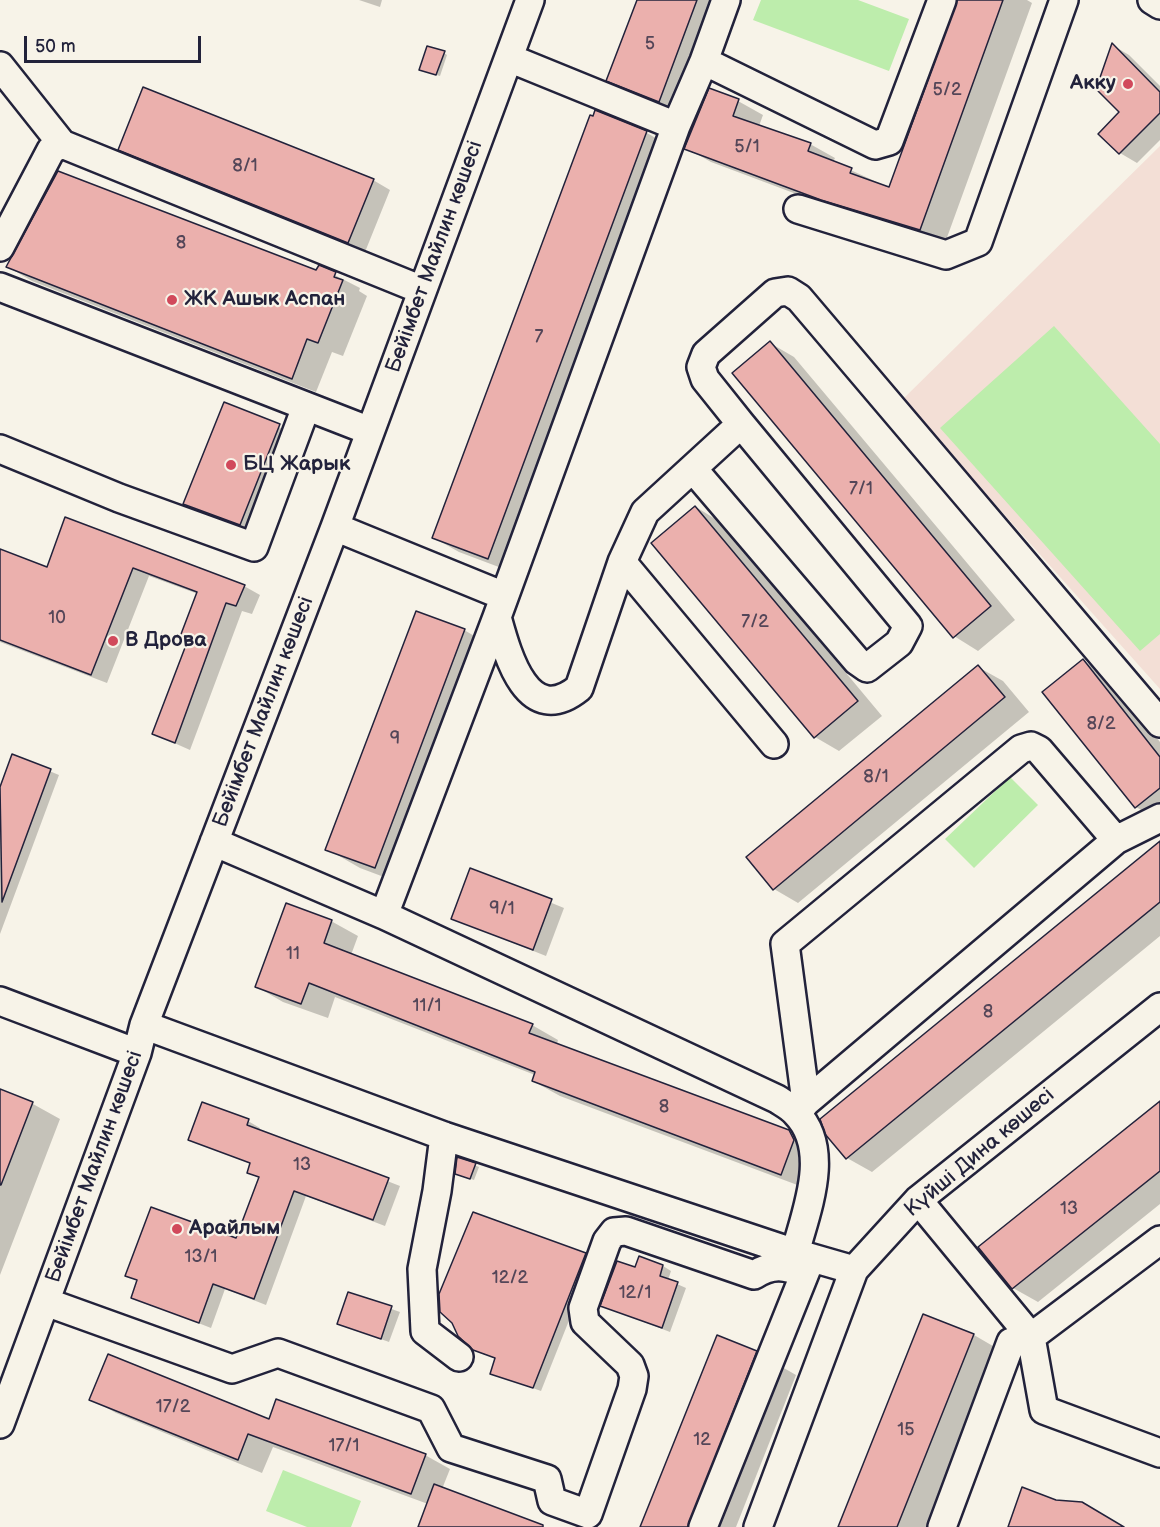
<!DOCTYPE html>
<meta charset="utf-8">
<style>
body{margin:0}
#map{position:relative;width:1160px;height:1527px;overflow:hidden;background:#f7f3e8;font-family:"Balsamiq Sans",sans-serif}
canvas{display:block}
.scale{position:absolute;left:24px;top:36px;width:177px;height:27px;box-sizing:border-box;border:3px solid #22223b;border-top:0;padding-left:8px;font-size:18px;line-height:21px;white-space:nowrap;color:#22223b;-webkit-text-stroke:4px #f7f3e8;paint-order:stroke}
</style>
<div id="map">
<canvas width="1160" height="1527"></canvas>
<div class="scale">50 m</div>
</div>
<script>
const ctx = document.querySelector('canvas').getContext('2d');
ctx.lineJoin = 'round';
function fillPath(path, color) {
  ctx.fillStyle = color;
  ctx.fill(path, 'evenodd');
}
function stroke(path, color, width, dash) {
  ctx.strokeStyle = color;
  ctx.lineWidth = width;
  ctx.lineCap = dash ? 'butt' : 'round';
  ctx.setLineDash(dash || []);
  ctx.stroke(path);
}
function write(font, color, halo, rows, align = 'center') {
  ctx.font = font + ' "Balsamiq Sans",sans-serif';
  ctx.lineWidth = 4.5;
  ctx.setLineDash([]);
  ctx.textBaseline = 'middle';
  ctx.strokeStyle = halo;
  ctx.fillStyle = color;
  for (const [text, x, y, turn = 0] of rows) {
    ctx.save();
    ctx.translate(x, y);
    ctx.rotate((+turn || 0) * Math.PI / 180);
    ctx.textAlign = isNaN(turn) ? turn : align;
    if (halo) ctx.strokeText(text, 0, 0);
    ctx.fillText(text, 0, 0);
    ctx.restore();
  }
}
const built = new Path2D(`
 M1160,146v543l-258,-289z`);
const green = new Path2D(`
 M761,0h97l51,19 -20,52 -136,-51z
 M1054,326l106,118v190l-20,17 -200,-223z
 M1010,777l28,28 -64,63 -29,-29z
 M283,1470l78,31 -10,26h-44l-41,-16z`);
const shadow = new Path2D(`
 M359,0h23l-2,7z
 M638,0h89l-44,115 -50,-21 -25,-14z
 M958,0h69l5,3 -87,240 -98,-30 -136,-51 -25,-14 52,-47 25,14 -4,11 51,18 25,14 -2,4 57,26z
 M1112,45l17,10 31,31v54l-23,23 -17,-10 1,-41z
 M444,53l3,2 -7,21 -16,-5z
 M596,112l51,21 24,14 -159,425 -53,-20 -25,-14z
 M120,149l253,31 17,10 -25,62 -228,-93z
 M8,267l309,5 2,-5 41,21 -1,3 8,5 -24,60 -11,-4 -16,40 -284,-111z
 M770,343l24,14 221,263 -37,31 -24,-15z
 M225,404l67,29 -39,98 -68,-27z
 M696,507l24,15 162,194 -43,35 -24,-14z
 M66,519l178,67 16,9 -8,19 -10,-3 -52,139 -36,-16 33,-88 -7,-4 18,-48 -49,-18 -42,107 -107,-41v-91l48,18z
 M464,630l33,19 -89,237 -48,-18 -33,-19z
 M1083,661l24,14 53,67v79l-24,-14z
 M978,667l25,14 26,31 -231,191 -24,-14z
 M13,756l46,19 -59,159v-143z
 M1160,843v93l-288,236 -25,-14z
 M471,870l93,38 -18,48 -93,-37z
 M331,921l27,15 -7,19 181,70 26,15 -1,4 232,88 27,15 -8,42 -248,-93 -27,-15 2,-6 -200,-78 -7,21 -45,-16 -26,-15z
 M0,1091l33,13 27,15 -60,156z
 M1160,1103v101l-122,98 -25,-14 -33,-40z
 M248,1121l12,7 -1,3 141,55 -15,40 -79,-30 -40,109 -41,-16 -14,39 -79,-31 6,-16 -11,-6 110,-35 23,-61 -12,-7 3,-8 -61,-25z
 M458,1159l21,8 -5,13 -14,-5z
 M585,1255l8,5 -52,131 -50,-18 5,-14 -22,-11 -21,-26z
 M663,1266l8,5 -3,9 18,8 -16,44 -68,-26 34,-37z
 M349,1294l51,18 -11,30 -50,-18z
 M924,1316l50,19 24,14 -71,178h-87z
 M756,1352l40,23 -60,152h-95z
 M91,1399l179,22 155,34 25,14 -8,20 101,38h-123l8,-23 -155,-57 -11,26 -146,-60z`);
const building = new Path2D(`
 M637,0h60l-38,102 -53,-21z
 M957,0h46l-83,230 -99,-30 -137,-51 25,-61 30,11 -6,17 78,27 -3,8 44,17 -2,5 39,14z
 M1112,43l48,49v21l-41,41 -21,-20 21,-22 -23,-23z
 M427,46l18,5 -9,24 -17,-5z
 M143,87l231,92 -26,64 -230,-93z
 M595,110l52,21 -159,428 -56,-21 158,-423 3,1z
 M58,171l258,99 3,-5 17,7 -2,5 9,3 -25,63 -11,-4 -15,40 -286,-112z
 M770,341l221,265 -38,32 -221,-265z
 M224,402l56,22 -40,101 -57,-21z
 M695,506l163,195 -44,37 -163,-195z
 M65,517l180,68 -9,21 -10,-3 -51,140 -23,-9 34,-89 -8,-3 19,-50 -64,-24 -42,107 -91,-35v-91l47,18z
 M416,611l49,18 -90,239 -50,-18z
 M1083,659l77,98v31l-25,20 -93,-116z
 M978,665l27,32 -232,193 -27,-33z
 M12,754l39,15 -49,133 -2,-115z
 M1160,841v61l-314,257 -21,-25 -5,-15z
 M470,868l82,31 -19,51 -82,-31z
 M286,903l46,17 -8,23 209,81 -4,9 260,97 5,10 -13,35 -249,-94 3,-9 -226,-89 -8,21 -46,-17z
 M0,1089l33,13 -32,83h-1z
 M1160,1101v70l-148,118 -34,-42z
 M202,1102l47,17 -2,6 142,53 -16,42 -79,-29 -40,108 -41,-15 -14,39 -68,-25 6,-18 -12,-4 26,-69 85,31 23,-61 -12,-4 3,-10 -62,-23z
 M457,1157l19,6 -6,16 -15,-5z
 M473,1212l113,41 -53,135 -43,-14 5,-16 -22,-8 -15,-14 -6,-13 -12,-11 -1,-18z
 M639,1256l24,9 -3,11 18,6 -16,46 -62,-22 17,-45 18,6z
 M348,1292l44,14 -11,33 -44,-15z
 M923,1314l51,20 -77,193h-59z
 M717,1335l40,16 -69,176h-48z
 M108,1354l161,65 7,-20 150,55 -15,40 -163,-60 -10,26 -149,-60z
 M434,1484l109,41v2h-125z
 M1022,1487l34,13 26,2 42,25h-116z`);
const minor = new Path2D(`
 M1152,0l8,5
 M509,58l167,68
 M704,61l171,84 14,-4 53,-141
 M0,66l62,78
 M798,209l148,46 32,-13 86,-242
 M0,247l51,-97 11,-6 360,146
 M0,287l370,144
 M0,449l119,49 135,49 52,-140
 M693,469l164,192 10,7 32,-25 9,-17 -167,-202 -36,-45 -4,-12 5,-13 69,-61 13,-2 11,7 361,425
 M335,527l169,69
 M622,562l152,182
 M497,617c10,36 30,113 82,71l43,-126 23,-50 96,-88
 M214,842l170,73 393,184c6,4 14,8 19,14 36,37 10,98 -1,140
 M384,915l113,-298 179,-491 28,-65 22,-61
 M0,1001l137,52
 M144,1025l300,111 351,117 59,17
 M806,1102l-21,-158 236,-195 10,-3 8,4 77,90
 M797,1113l9,-11 310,-262 44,-22
 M444,1136l-7,55 -15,78 3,62 34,26
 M918,1200l113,137 129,-97
 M46,1302l186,67 46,-16 153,56 20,39 96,31 5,22 36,13 44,-125 2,-13 -4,-11 -45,-43 -2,-14 24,-67 7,-9 12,-1 128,44c19,-12 31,-9 51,-2
 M0,1424l137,-371 7,-28 191,-498 195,-527
 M703,1527l108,-269
 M758,1527l96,-257 64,-70 242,-193
 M942,1527l69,-185 20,-5 13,73 116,43`);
const markers = [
 [1128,84,6,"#d1495b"],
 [172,300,6,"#d1495b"],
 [231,465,6,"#d1495b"],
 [113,641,6,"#d1495b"],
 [177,1229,6,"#d1495b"]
];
const numberNames = [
 ["5",650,44],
 ["5/2",947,90],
 ["5/1",747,147],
 ["8/1",245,166],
 ["8",181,243],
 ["7",539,337],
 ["7/1",861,489],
 ["10",57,618],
 ["7/2",755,622],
 ["8/2",1101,724],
 ["9",395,739],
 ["8/1",876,777],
 ["9/1",502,909],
 ["11",293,954],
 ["11/1",427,1006],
 ["8",988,1012],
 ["8",664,1107],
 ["13",302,1165],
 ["13",1069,1209],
 ["13/1",201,1257],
 ["12/2",510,1278],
 ["12/1",635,1293],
 ["17/2",173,1407],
 ["15",906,1430],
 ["12",702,1440],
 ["17/1",344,1446]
];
const poiNames = [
 ["Акку",1116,84,"right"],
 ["ЖК Ашык Аспан",184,300],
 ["БЦ Жарык",243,465],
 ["В Дрова",125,641],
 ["Арайлым",189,1229]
];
const streetNames = [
 ["Бейімбет Майлин көшесі",435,257,-70],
 ["Бейімбет Майлин көшесі",264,712,-69],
 ["Күйші Дина көшесі",980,1153,-40],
 ["Бейімбет Майлин көшесі",95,1167,-70]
];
fillPath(built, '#f3dfd6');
fillPath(green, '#bdedac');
fillPath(shadow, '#0003');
fillPath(building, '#ebb0ad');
stroke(building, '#22223b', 1.5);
stroke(minor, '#22223b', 32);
stroke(minor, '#f7f3e8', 27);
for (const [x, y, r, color] of markers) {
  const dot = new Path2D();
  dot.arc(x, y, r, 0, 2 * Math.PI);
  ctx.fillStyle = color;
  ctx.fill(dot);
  stroke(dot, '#f7f3e8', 2);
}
write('18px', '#544658', null, numberNames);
write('bold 21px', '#22223b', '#f7f3e8', poiNames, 'left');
write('21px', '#22223b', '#f7f3e8', streetNames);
</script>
